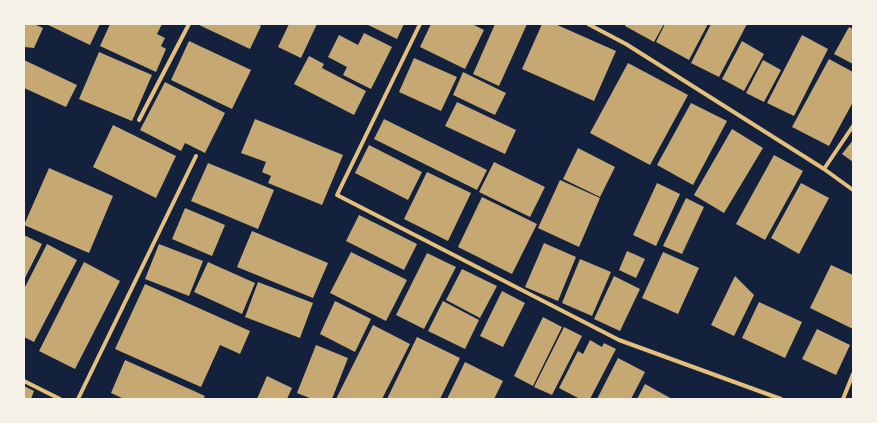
<!DOCTYPE html>
<style>
body{margin:0}
#map{position:relative;width:877px;height:423px;overflow:hidden;background:#14213d;font-family:"Open Sans",sans-serif}
canvas{display:block}
.frame{position:absolute;inset:0;border:25px solid #f6f1e7;pointer-events:none}
</style>
<div id="map">
<canvas width="877" height="423"></canvas>
<div class="frame"></div>
</div>
<script>
const ctx = document.querySelector('canvas').getContext('2d');
ctx.lineJoin = 'round';
function fillPath(path, color) {
  ctx.fillStyle = color;
  ctx.fill(path, 'evenodd');
}
function stroke(path, color, width, dash) {
  ctx.strokeStyle = color;
  ctx.lineWidth = width;
  ctx.lineCap = dash ? 'butt' : 'round';
  ctx.setLineDash(dash || []);
  ctx.stroke(path);
}
const building = new Path2D(`
 M24,24h10l9,4 -9,20 -10,-1z
 M46,24h54l-10,21z
 M110,24h52l-5,10 8,4 -4,8 5,3 -10,23 -56,-26z
 M200,24h58l3,2 -11,23 -51,-24z
 M289,24h28l-16,34 -23,-11z
 M366,24h38l-7,15z
 M431,24h41l12,6 -19,39 -45,-22z
 M495,24h32l-28,62 -26,-12z
 M542,24h13l61,27 -22,50 -72,-32z
 M626,24h38l-10,18 -29,-16z
 M665,24h43l-19,36 -33,-18z
 M711,24h36l-28,53 -28,-14z
 M849,27l4,2v35l-19,-10z
 M364,33l28,14 -21,42 -28,-14 4,-8 -19,-10 11,-22 19,10z
 M802,35l26,14 -34,67 -27,-13z
 M189,41l62,29 -19,39 -61,-29z
 M742,41l22,13 -20,37 -22,-12z
 M99,52l53,23 -20,46 -53,-22z
 M309,56l15,8 -2,4 44,23 -12,24 -60,-31z
 M414,58l43,19 -16,34 -42,-19z
 M829,59l24,13v30l-24,44 -37,-19z
 M24,60l53,25 -11,22 -42,-19z
 M763,60l18,10 -17,32 -18,-9z
 M628,63l60,32 -38,70 -60,-32z
 M463,72l43,21 -11,22 -42,-20z
 M165,82l60,31 -20,40 -20,-10 -4,8 -41,-21z
 M457,102l59,28 -11,24 -60,-28z
 M691,103l36,18 -34,64 -36,-20z
 M255,119l88,36 -21,50 -54,-22 3,-7 -9,-4 4,-10 -25,-9z
 M384,119l103,51 -10,20 -103,-51z
 M113,125l63,31 -20,42 -63,-31z
 M732,129l31,19 -39,65 -30,-18z
 M853,140v22l-11,-8z
 M369,145l53,27 -14,28 -53,-27z
 M578,148l37,19 -15,30 -37,-18z
 M774,155l29,16 -38,69 -29,-16z
 M494,162l51,25 -15,30 -51,-25z
 M208,163l66,27 -16,39 -67,-28z
 M49,168l64,28 -24,57 -65,-28z
 M427,172l44,21 -23,48 -44,-22z
 M560,180l40,18 -21,49 -41,-19z
 M657,183l23,11 -24,52 -23,-11z
 M801,183l28,15 -30,56 -28,-16z
 M482,197l55,27 -25,50 -54,-27z
 M686,198l18,9 -22,47 -19,-8z
 M185,208l40,17 -13,31 -40,-17z
 M359,215l58,29 -13,26 -58,-29z
 M252,231l76,32 -15,35 -76,-31z
 M24,235l18,9 -18,36z
 M544,243l32,14 -18,44 -33,-14z
 M47,244l30,16 -43,82 -10,-5v-48z
 M159,244l44,17 -14,35 -44,-17z
 M627,251l18,8 -9,19 -17,-8z
 M351,252l56,28 -21,41 -56,-28z
 M663,252l36,16 -21,46 -36,-16z
 M427,253l29,14 -32,62 -28,-14z
 M580,259l31,13 -19,44 -30,-13z
 M84,262l36,19 -45,88 -36,-18z
 M208,262l47,21 -13,31 -48,-22z
 M831,265l22,10v54l-43,-21z
 M462,269l35,17 -17,32 -34,-18z
 M614,276l26,13 -20,42 -26,-12z
 M735,276l19,19 -20,41 -23,-11z
 M258,282l55,21 -13,35 -55,-21z
 M145,284l105,47 -10,23 -20,-9 -19,42 -86,-38z
 M502,291l23,12 -22,44 -23,-11z
 M335,301l36,18 -16,33 -35,-18z
 M443,301l36,19 -14,29 -37,-18z
 M759,302l43,20 -17,36 -43,-20z
 M543,317l19,10 -29,59 -19,-10z
 M373,325l37,19 -28,55h-46z
 M564,327l18,9 -30,59 -18,-8z
 M817,329l33,16 -14,30 -34,-16z
 M417,337l43,21 -20,41h-53z
 M590,340l12,7 2,-4 12,6 -26,50h-10l-21,-11 19,-37 5,3z
 M316,345l32,13 -16,41h-20l-15,-6z
 M618,358l27,14 -14,27h-34z
 M125,360l80,36 -2,3h-79l-13,-6z
 M465,362l38,19 -9,18h-47z
 M267,376l25,12 -5,11h-30z
 M645,384l27,15h-35z
 M24,386l10,5 -3,8h-7z`);
const minor = new Path2D(`
 M420,24l-83,171 282,145 162,59
 M588,24l38,20 198,125 29,21
 M139,120l50,-96
 M824,169l29,-43
 M24,381l36,18
 M78,399l118,-243
 M843,399l10,-25`);
fillPath(building, '#c6a872');
stroke(minor, '#e5c07b', 4);
</script>
